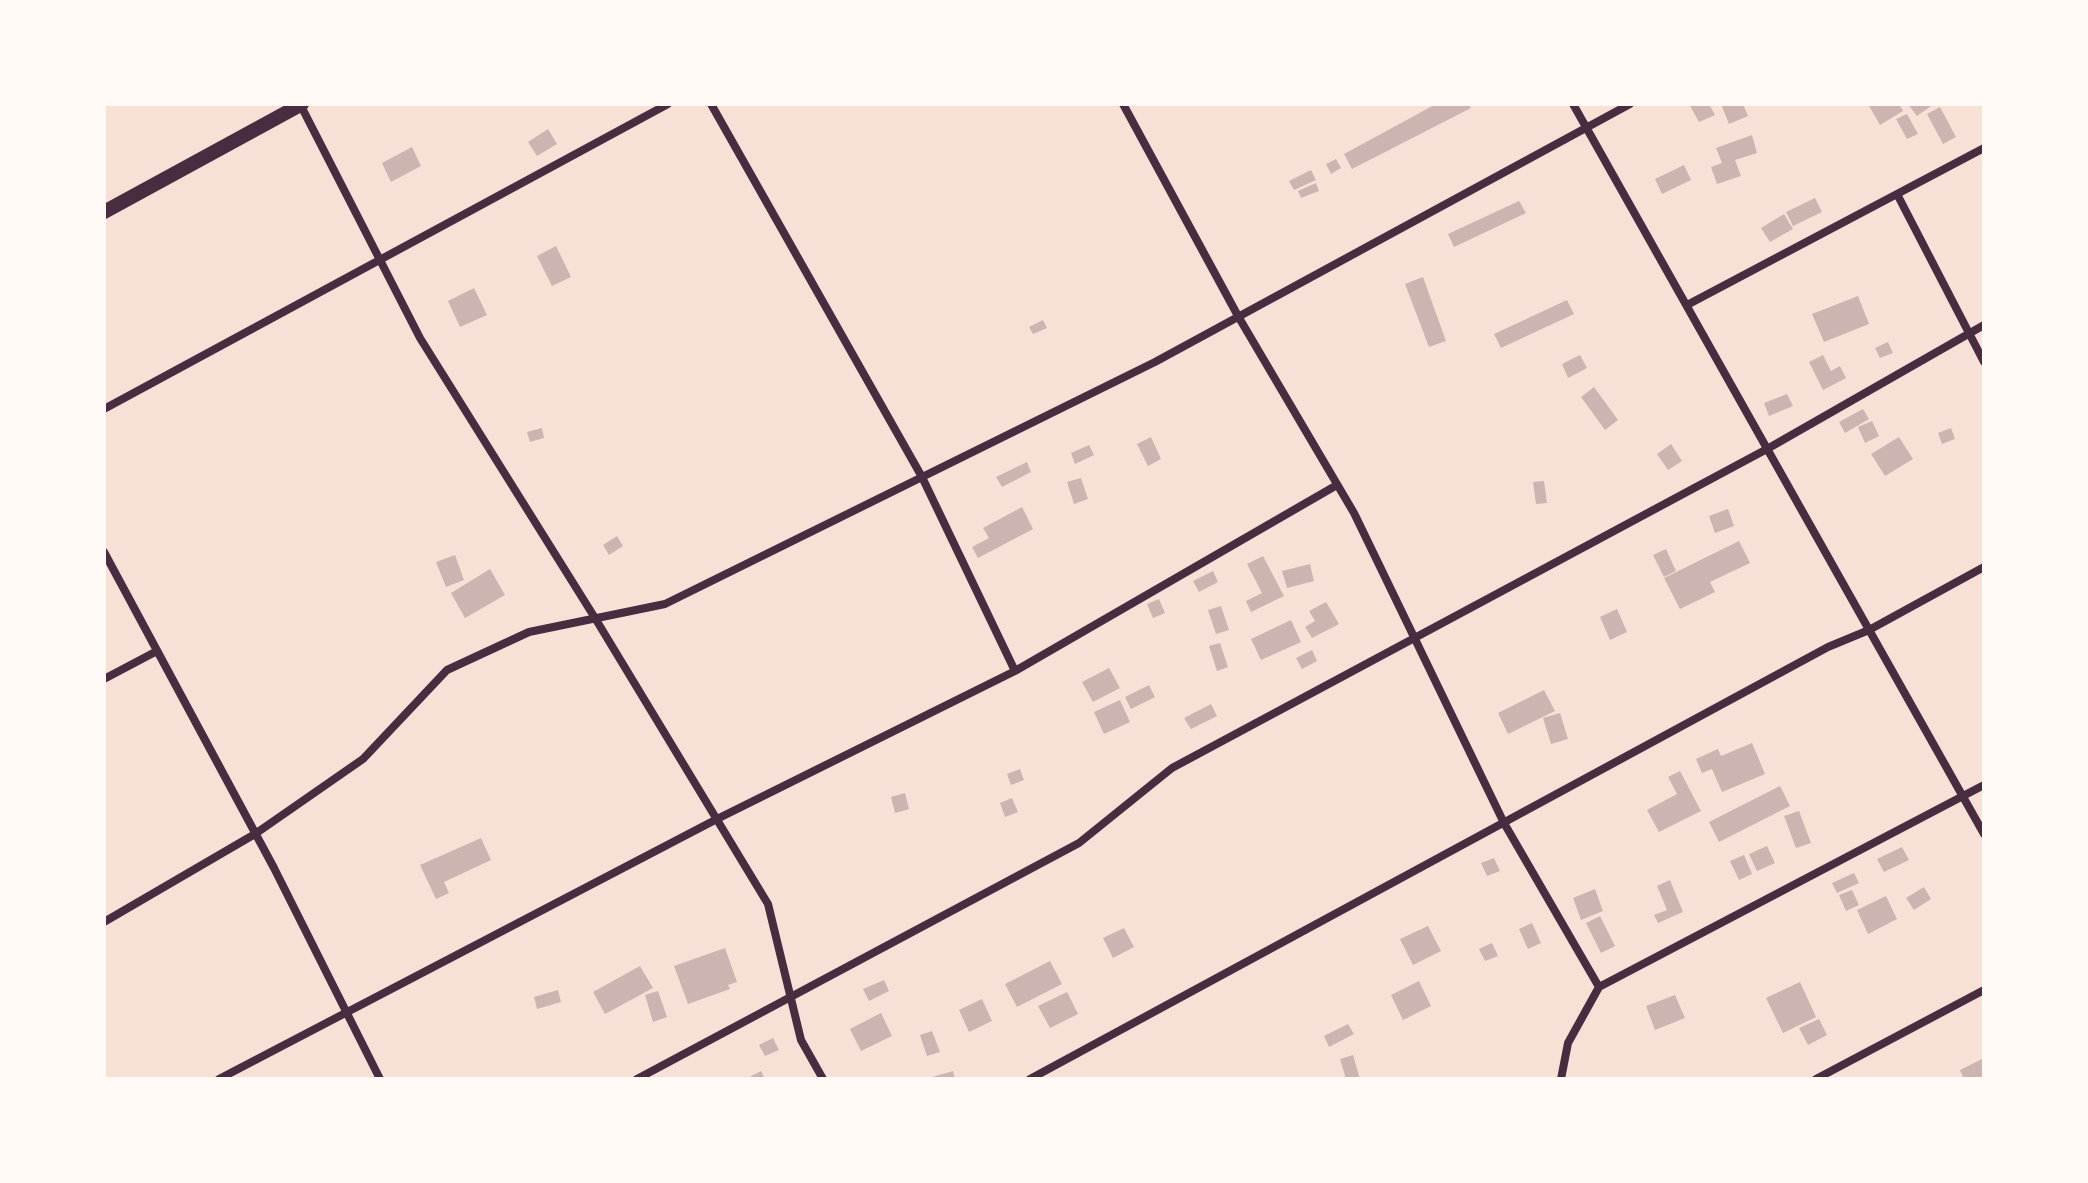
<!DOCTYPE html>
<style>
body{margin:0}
#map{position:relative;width:2088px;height:1183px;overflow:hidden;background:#f7e1d7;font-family:"Noto Sans",sans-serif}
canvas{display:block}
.frame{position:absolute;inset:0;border:106px solid #fffaf5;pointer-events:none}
</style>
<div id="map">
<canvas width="2088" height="1183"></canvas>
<div class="frame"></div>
</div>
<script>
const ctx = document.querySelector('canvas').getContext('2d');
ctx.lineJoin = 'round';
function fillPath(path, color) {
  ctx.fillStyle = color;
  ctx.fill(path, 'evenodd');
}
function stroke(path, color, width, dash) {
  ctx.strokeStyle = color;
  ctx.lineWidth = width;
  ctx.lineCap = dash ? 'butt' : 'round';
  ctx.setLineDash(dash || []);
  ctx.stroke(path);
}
const building = new Path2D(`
 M1436,104h32l3,4 -119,61 -8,-15z
 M1694,104h15l6,11 -16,7 -9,-16z
 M1721,104h22l5,12 -19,8z
 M1868,104h31l4,7 -23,14z
 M1908,104h26l-17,12z
 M1940,107l16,30 -13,7 -16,-30z
 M1907,114l11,20 -11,5 -11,-20z
 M548,129l9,15 -20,12 -9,-14z
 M1752,135l5,18 -22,7 6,16 -24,8 -6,-17 11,-4 -6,-15z
 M412,147l9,19 -30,16 -9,-19z
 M1336,159l5,9 -10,6 -5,-10z
 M1684,165l7,15 -29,14 -7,-15z
 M1311,170l5,10 -22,10 -5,-9z
 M1316,183l3,8 -18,7 -3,-7z
 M1815,198l7,14 -29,14 -7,-14z
 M1519,201l7,12 -72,34 -6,-13z
 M1784,214l9,15 -23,13 -9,-14z
 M556,246l15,31 -19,9 -15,-30z
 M1423,277l23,64 -17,6 -24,-63z
 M474,288l13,27 -27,12 -12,-26z
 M1858,296l11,28 -45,18 -12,-28z
 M1567,300l7,14 -73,34 -7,-14z
 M1043,320l4,8 -14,6 -4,-7z
 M1888,342l5,11 -13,5 -5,-10z
 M1580,355l7,13 -19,10 -6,-14z
 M1823,355l8,16 9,-5 6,12 -23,12 -14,-28z
 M1594,387l24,33 -13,10 -24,-33z
 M1787,394l6,12 -24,10 -5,-13z
 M1863,409l6,10 -24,14 -6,-11z
 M1872,421l7,15 -14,7 -7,-16z
 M542,428l2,10 -14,4 -3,-10z
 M1951,428l4,11 -13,5 -4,-11z
 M1151,437l10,22 -13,7 -11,-22z
 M1899,437l14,22 -28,17 -14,-22z
 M1671,444l11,17 -14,9 -11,-16z
 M1089,445l5,10 -19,9 -4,-11z
 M1027,462l4,10 -29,15 -6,-10z
 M1081,478l7,21 -14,5 -7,-22z
 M1544,481l3,22 -11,1 -3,-22z
 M1022,507l11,22 -55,29 -6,-11 17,-9 -6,-10z
 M1728,509l6,17 -19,7 -6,-17z
 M617,536l6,10 -14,9 -6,-10z
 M1739,541l11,22 -40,19 5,10 -35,17 -16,-31z
 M1666,549l10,22 -12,6 -11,-22z
 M455,555l9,25 -18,7 -10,-25z
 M1263,556l21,40 -33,16 -5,-11 16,-8 -15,-29z
 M1310,564l4,17 -27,7 -5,-17z
 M490,569l15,26 -40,23 -14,-25z
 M1213,571l5,11 -19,10 -6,-11z
 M1159,599l6,14 -12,5 -6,-14z
 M1326,602l13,22 -27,14 -7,-11 10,-6 -6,-10z
 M1221,606l8,24 -13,4 -8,-24z
 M1617,609l10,23 -17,8 -10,-23z
 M1291,620l10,22 -40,18 -10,-21z
 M1220,643l8,24 -11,4 -8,-25z
 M1312,650l5,11 -15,8 -6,-11z
 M1109,668l11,20 -27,14 -11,-20z
 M1149,685l6,12 -24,12 -6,-12z
 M1544,690l11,21 -47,23 -10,-21z
 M1120,700l10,22 -26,12 -10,-22z
 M1211,704l6,12 -26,13 -7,-11z
 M1560,713l8,26 -17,5 -8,-26z
 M1752,743l13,31 -43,18 -10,-23 -10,4 -6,-14 22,-10 3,7z
 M1020,769l4,11 -13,5 -4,-11z
 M1680,771l21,40 -42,21 -12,-22 30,-16 -9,-17z
 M1780,786l10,20 -71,36 -10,-20z
 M905,793l4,16 -14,4 -4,-16z
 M1012,798l6,14 -13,5 -5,-14z
 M1799,811l12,32 -15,5 -12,-32z
 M481,838l10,22 -47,22 5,11 -13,6 -16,-34z
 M1767,846l8,17 -18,8 -8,-17z
 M1902,847l7,13 -25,12 -7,-13z
 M1744,855l8,19 -13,6 -9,-19z
 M1494,858l6,13 -13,5 -6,-13z
 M1854,873l5,10 -22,10 -5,-10z
 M1670,880l13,32 -25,11 -4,-8 13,-5 -10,-24z
 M1924,887l7,12 -17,11 -8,-12z
 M1595,889l8,22 -22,9 -8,-22z
 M1852,890l7,15 -13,6 -7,-16z
 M1886,896l11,23 -29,15 -11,-24z
 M1600,916l15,30 -14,7 -15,-30z
 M1532,923l9,20 -13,6 -9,-20z
 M1428,926l13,25 -28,14 -13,-26z
 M1124,928l10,19 -21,11 -10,-20z
 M1492,943l6,13 -13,5 -6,-12z
 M725,948l12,34 -9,3 2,4 -42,15 -14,-38z
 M1050,961l12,23 -45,23 -12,-23z
 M640,966l13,22 -48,26 -12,-22z
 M884,980l5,11 -20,10 -6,-12z
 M1419,981l12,25 -28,14 -12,-25z
 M1800,982l16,35 -33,16 -17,-35z
 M558,990l3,12 -24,7 -3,-12z
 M658,991l9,26 -14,5 -8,-27z
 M1067,992l11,22 -28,14 -12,-22z
 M1675,995l10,23 -30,12 -9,-24z
 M982,999l10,22 -23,11 -10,-22z
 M881,1013l11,23 -31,15 -11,-22z
 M1819,1019l8,16 -19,10 -9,-17z
 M1348,1024l6,10 -25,13 -5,-11z
 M932,1031l8,21 -13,4 -7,-21z
 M773,1038l6,12 -14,6 -6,-11z
 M1353,1055l7,24h-14l-6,-20z
 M1984,1058v21h-20l-4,-9z
 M761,1071l4,8h-19z
 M953,1071l2,8h-26v-1z`);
const minor = new Path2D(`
 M300,104l120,234 175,280 173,286 33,136 22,39
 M711,104l211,373 93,194
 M1123,104l115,212 116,197 150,310 95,164
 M1573,104l411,730
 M1897,194l87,168
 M1687,305l297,-157
 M104,409l564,-305
 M104,552l170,316 106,211
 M104,679l53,-28
 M104,922l151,-88 108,-75 84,-89 82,-38 136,-28 490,-242 475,-258
 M219,1079l498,-260 298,-148 322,-186
 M637,1079l442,-236 93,-75 595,-319 217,-124
 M1030,1079l798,-432 41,-17 115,-63
 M1561,1079l7,-36 31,-56 385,-202
 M1816,1079l168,-89`);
const tertiary = new Path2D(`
 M104,212l198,-108`);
fillPath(building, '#ccb4b1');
stroke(minor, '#4a2c40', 8);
stroke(tertiary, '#4a2c40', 14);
</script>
